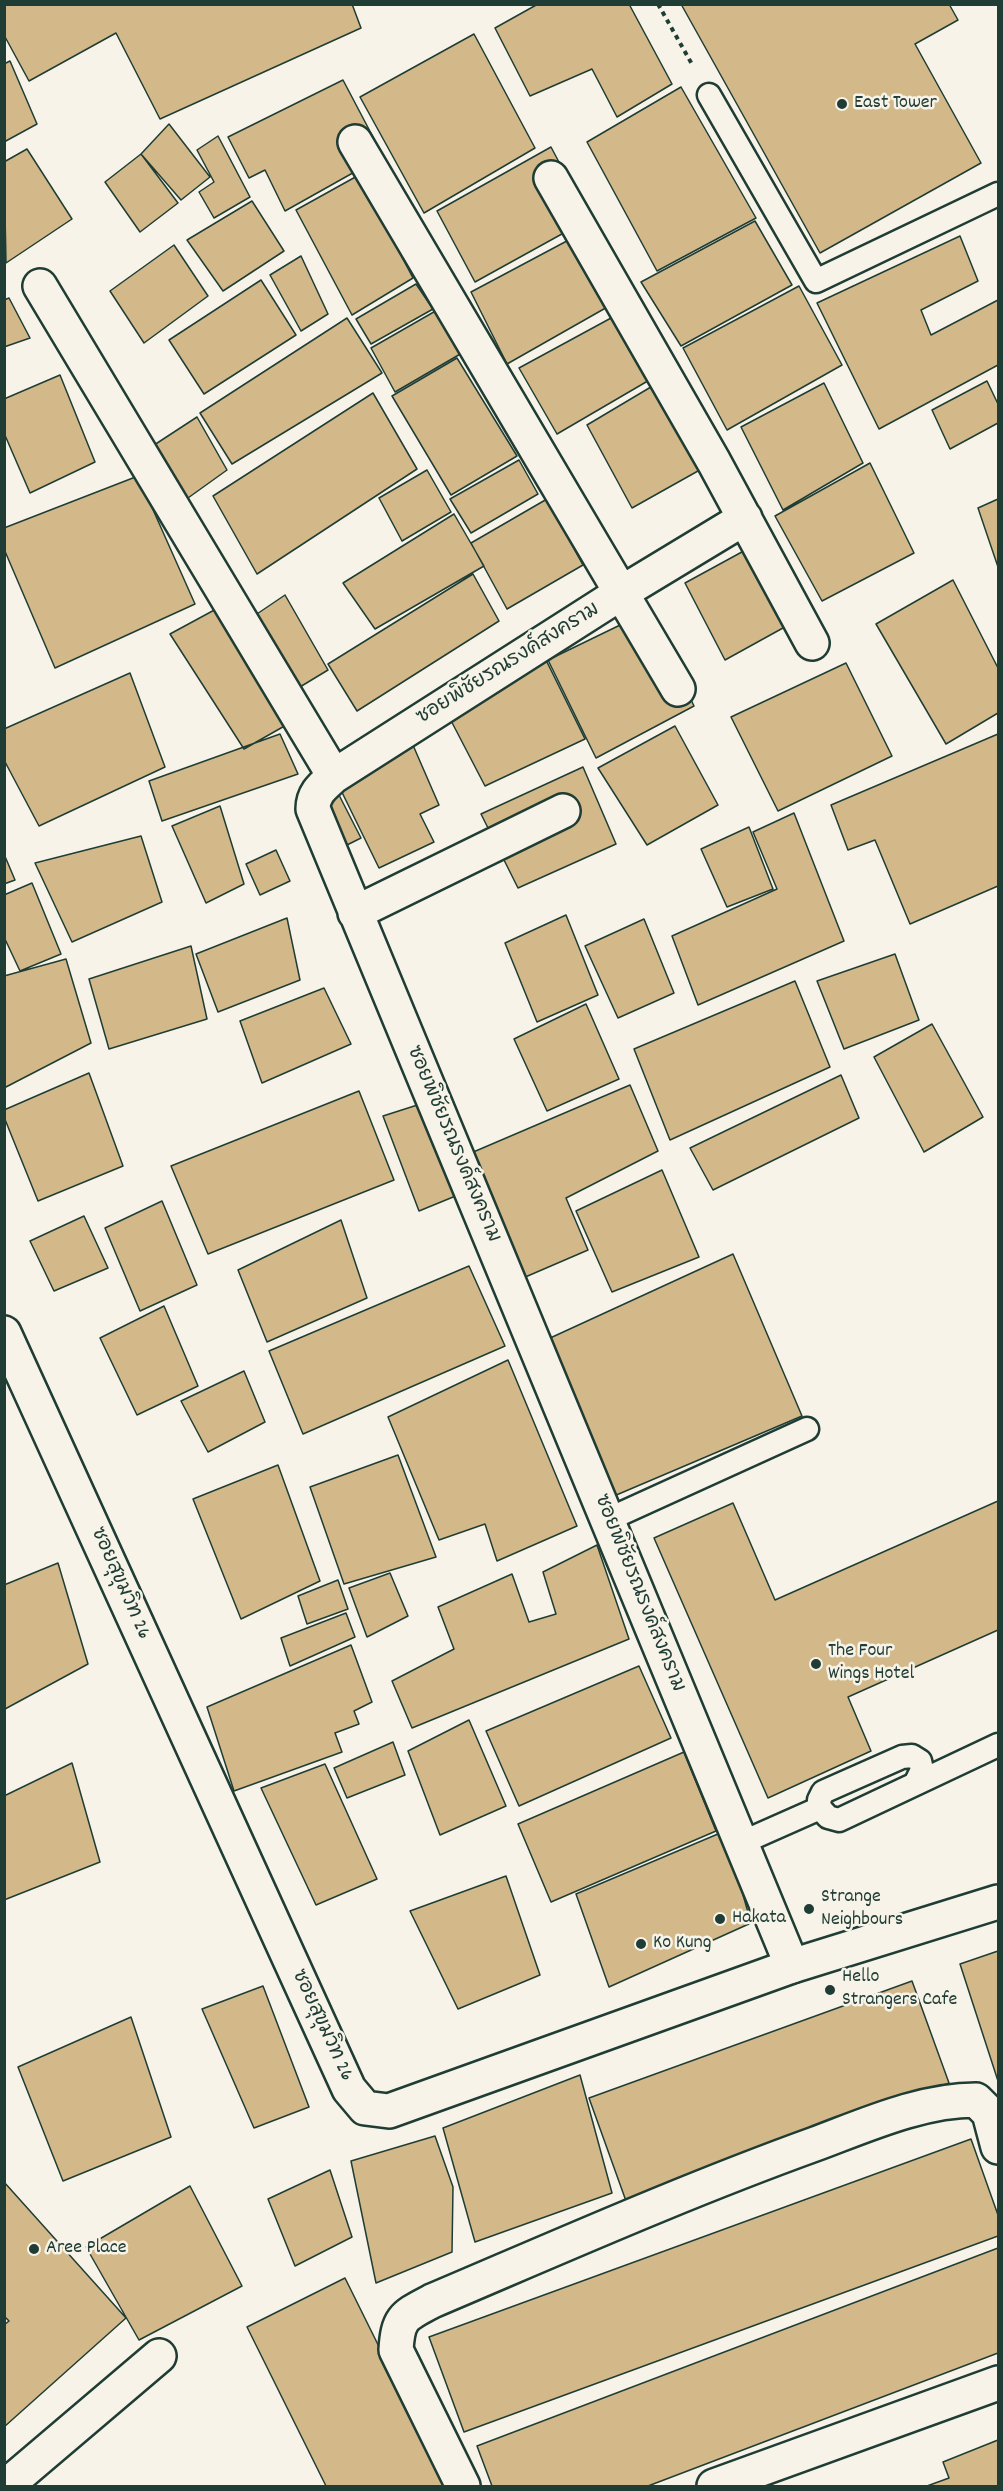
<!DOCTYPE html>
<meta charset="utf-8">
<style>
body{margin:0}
#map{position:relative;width:1003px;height:2491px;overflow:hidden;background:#f7f3e8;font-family:Dekko,sans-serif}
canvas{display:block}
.frame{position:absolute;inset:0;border:6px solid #1f3d34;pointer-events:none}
</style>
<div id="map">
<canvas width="1003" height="2491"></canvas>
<div class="frame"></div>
</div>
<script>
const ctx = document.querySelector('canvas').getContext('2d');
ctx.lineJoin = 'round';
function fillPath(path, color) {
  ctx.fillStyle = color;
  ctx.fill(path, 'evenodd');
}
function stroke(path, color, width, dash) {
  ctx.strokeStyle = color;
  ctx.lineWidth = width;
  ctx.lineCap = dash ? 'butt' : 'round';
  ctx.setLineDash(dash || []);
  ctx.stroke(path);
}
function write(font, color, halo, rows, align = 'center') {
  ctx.font = font + ' Dekko,"Playpen Sans Thai",sans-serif';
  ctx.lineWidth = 5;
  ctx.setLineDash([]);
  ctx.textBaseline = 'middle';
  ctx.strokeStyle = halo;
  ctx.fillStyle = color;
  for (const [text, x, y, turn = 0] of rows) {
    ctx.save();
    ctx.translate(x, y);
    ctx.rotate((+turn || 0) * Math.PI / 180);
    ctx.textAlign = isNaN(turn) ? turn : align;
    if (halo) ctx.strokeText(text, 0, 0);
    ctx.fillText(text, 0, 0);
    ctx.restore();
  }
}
const building = new Path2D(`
 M4,4h348l9,24 -201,91 -44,-86 -87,48 -25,-46z
 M538,4h91l43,80 -55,33 -25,-48 -62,27 -35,-68z
 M681,4h268l9,16 -43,24 66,119 -161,90z
 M474,34l61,114 -111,65 -64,-116z
 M10,61l27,63 -33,18v-78z
 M343,80l40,76 -98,55 -20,-41 -16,8 -21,-41z
 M681,87l75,131 -99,53 -70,-129z
 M169,124l41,53 -29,23 -40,-46z
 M218,136l32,61 -36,21 -15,-26 15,-10 -17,-32z
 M551,147l38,72 -114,63 -38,-71z
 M27,149l45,70 -66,44 -2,-101z
 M141,154l37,49 -38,29 -35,-50z
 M359,175l54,103 -61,37 -56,-105z
 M252,201l32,50 -61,40 -36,-51z
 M755,221l37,64 -111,61 -40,-64z
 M595,226l37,67 -125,71 -36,-72z
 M960,236l18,45 -57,29 10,25 67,-35v65l-119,64 -62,-126z
 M174,245l34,51 -64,47 -34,-52z
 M301,256l27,58 -27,17 -31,-56z
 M261,280l35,55 -92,59 -35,-54z
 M416,284l17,25 -62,35 -15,-25z
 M799,286l43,79 -115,65 -44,-82z
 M9,298l21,40 -26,9v-47z
 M635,305l35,63 -113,66 -38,-66z
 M439,309l23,44 -67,39 -24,-44z
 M347,318l35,55 -150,91 -32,-51z
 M457,358l60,98 -66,39 -59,-99z
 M60,375l35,87 -65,31 -26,-60v-34z
 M666,378l48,84 -82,46 -45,-83z
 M987,381l11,23v19l-48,26 -18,-39z
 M824,383l39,80 -80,47 -42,-83z
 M373,393l44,76 -160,105 -44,-78z
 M197,417l30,53 -46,33 -33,-54z
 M519,460l19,34 -67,39 -21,-34z
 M870,463l44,90 -92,48 -47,-85z
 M427,470l24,42 -49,29 -23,-43z
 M138,476l57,128 -140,64 -51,-119v-21z
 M547,499l36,66 -76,44 -36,-66z
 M998,499v68l-20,-59z
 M454,514l30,52 -109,63 -32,-46z
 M751,547l41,76 -67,37 -40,-77z
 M473,574l26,47 -142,90 -29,-47z
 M953,580l45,88v45l-52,31 -70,-120z
 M285,595l43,75 -38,23 -42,-73z
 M218,608l70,116 -44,25 -74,-115z
 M649,611l45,95 -98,52 -48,-98z
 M543,654l42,85 -100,47 -39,-75z
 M846,663l46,93 -114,55 -47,-94z
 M130,673l35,94 -126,59 -35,-66v-31z
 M675,726l43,79 -71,40 -49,-77z
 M280,734l18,40 -136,47 -13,-40z
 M998,734v152l-88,38 -35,-84 -27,10 -17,-45z
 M409,736l30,69 -19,9 14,28 -55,26 -45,-92z
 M583,767l33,77 -98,44 -37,-74z
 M339,795l22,43 -24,12 -24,-41z
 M220,806l24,78 -38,19 -34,-77z
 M794,813l50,128 -146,64 -26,-69 105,-47 -24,-57z
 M749,827l24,62 -46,18 -26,-58z
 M141,836l21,66 -90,40 -37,-79z
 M276,850l14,31 -30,14 -14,-31z
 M4,854l11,26 -11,4z
 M32,883l29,71 -41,17 -16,-34v-42z
 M566,915l32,80 -61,27 -32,-79z
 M287,918l13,62 -82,32 -22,-58z
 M644,919l30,74 -56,25 -33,-72z
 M191,946l16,73 -98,30 -20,-70z
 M895,954l24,66 -75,29 -27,-68z
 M66,959l25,84 -87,45v-112z
 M795,981l35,86 -160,73 -36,-91z
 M324,988l27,56 -89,39 -22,-62z
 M586,1004l33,75 -72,32 -33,-72z
 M932,1024l51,93 -59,35 -50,-95z
 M89,1073l34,93 -85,35 -34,-84v-7z
 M841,1075l18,43 -146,72 -23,-42z
 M630,1085l28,66 -92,47 22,52 -65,28 -52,-125z
 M359,1091l35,89 -186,74 -37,-88z
 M433,1100l25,95 -39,16 -36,-95z
 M662,1170l37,87 -87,35 -36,-81z
 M162,1201l35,84 -57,26 -35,-83z
 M84,1216l24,52 -54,23 -24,-50z
 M341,1220l26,78 -100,44 -29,-72z
 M733,1254l69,162 -188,80 -66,-157z
 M469,1266l36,80 -202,88 -34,-83z
 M164,1306l34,80 -61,29 -37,-77z
 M508,1360l69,166 -80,35 -12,-37 -46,16 -51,-123z
 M244,1371l21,51 -57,30 -27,-51z
 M398,1455l38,102 -92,27 -34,-97z
 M278,1465l42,116 -79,38 -48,-120z
 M998,1501v129l-150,67 23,54 -103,47 -114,-260 79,-35 42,97z
 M597,1545l32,94 -217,89 -20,-47 62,-32 -16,-42 74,-33 17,48 27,-8 -13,-42z
 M58,1563l30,101 -83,45 -1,-124z
 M390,1573l18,43 -41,21 -18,-49z
 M338,1580l10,29 -41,15 -9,-28z
 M346,1613l9,24 -65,29 -9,-28z
 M351,1645l21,57 -18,9 5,13 -24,9 7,19 -108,39 -27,-84z
 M639,1666l32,72 -152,68 -33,-75z
 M469,1720l37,86 -66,29 -32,-84z
 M393,1742l12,33 -58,23 -13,-30z
 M684,1752l32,79 -165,71 -33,-78z
 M72,1763l28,99 -96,38v-104z
 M325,1764l52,115 -61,26 -55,-117z
 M725,1831l26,92 -142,64 -33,-93z
 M506,1876l34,99 -82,34 -48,-98z
 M998,1951v130l-38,-117z
 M912,1981l37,102 -323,118 -37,-103z
 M263,1986l46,121 -55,21 -52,-119z
 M131,2017l40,120 -108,44 -45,-114z
 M580,2075l32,118 -137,49 -32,-114z
 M435,2136l18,51 -1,65 -76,31 -25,-122z
 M971,2139l27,76v21l-534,196 -35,-95z
 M330,2170l22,67 -57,29 -27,-67z
 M4,2182l122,136 -122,109v-102l5,-4 -5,-5z
 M190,2186l52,100 -103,54 -53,-93z
 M998,2248v105l-350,133h-156l-15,-40z
 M345,2278l103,208h-122l-79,-159z
 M998,2440v46h-71l22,-8 -6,-16z`);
const path = new Path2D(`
 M658,4l35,62`);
const service = new Path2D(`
 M709,95l107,186 182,-87
 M607,1520l200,-91
 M916,1782l6,-12 -2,-9 -8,-5 -10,1 -79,35 -4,8 1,8 8,9 11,3 159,-75
 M741,1843l79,-35`);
const minor = new Path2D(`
 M355,142l323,547
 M551,178l163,284 98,181
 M40,286l294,490
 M745,518l-124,75 -287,183c-11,10 -21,17 -21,33l479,1157
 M355,913l208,-102
 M6,2486l153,-130
 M463,2486l-67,-136c2,-33 8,-34 36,-49 127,-54 253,-110 383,-157 51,-19 106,-44 161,-44l13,13 9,34
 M714,2486l284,-103`);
const tertiary = new Path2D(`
 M4,1333l345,756 16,19 24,3 403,-145 206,-64`);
const markers = [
 [842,104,6,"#1f3d34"],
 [816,1664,6,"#1f3d34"],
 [809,1909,6,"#1f3d34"],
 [720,1919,6,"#1f3d34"],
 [641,1944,6,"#1f3d34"],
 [830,1990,6,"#1f3d34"],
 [34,2249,6,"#1f3d34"]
];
const poiNames = [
 ["East Tower",854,104],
 ["The Four",828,1652],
 ["Wings Hotel",828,1675],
 ["Strange",821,1898],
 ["Neighbours",821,1921],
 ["Hakata",732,1919],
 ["Ko Kung",653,1944],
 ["Hello",842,1978],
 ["Strangers Cafe",842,2001],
 ["Aree Place",46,2249]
];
const streetNames = [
 ["ซอยพิชัยรณรงค์สงคราม",509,665,-32],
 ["ซอยพิชัยรณรงค์สงคราม",452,1145,67],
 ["ซอยสุขุมวิท 26",119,1584,66],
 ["ซอยพิชัยรณรงค์สงคราม",638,1594,68],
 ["ซอยสุขุมวิท 26",321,2026,65]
];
fillPath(building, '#d3b989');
stroke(building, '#1f3d34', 1.5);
stroke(service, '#1f3d34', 27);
stroke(minor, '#1f3d34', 38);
stroke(tertiary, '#1f3d34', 38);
stroke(path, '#1f3d34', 4, [4.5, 4.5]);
stroke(service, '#f7f3e8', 22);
stroke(minor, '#f7f3e8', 33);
stroke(tertiary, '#f7f3e8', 33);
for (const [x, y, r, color] of markers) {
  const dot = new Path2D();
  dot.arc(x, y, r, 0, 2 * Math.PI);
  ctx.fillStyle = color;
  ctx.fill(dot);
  stroke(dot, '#f7f3e8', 2);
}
write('20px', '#1f3d34', '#f7f3e8', poiNames, 'left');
write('20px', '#1f3d34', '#f7f3e8', streetNames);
</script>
